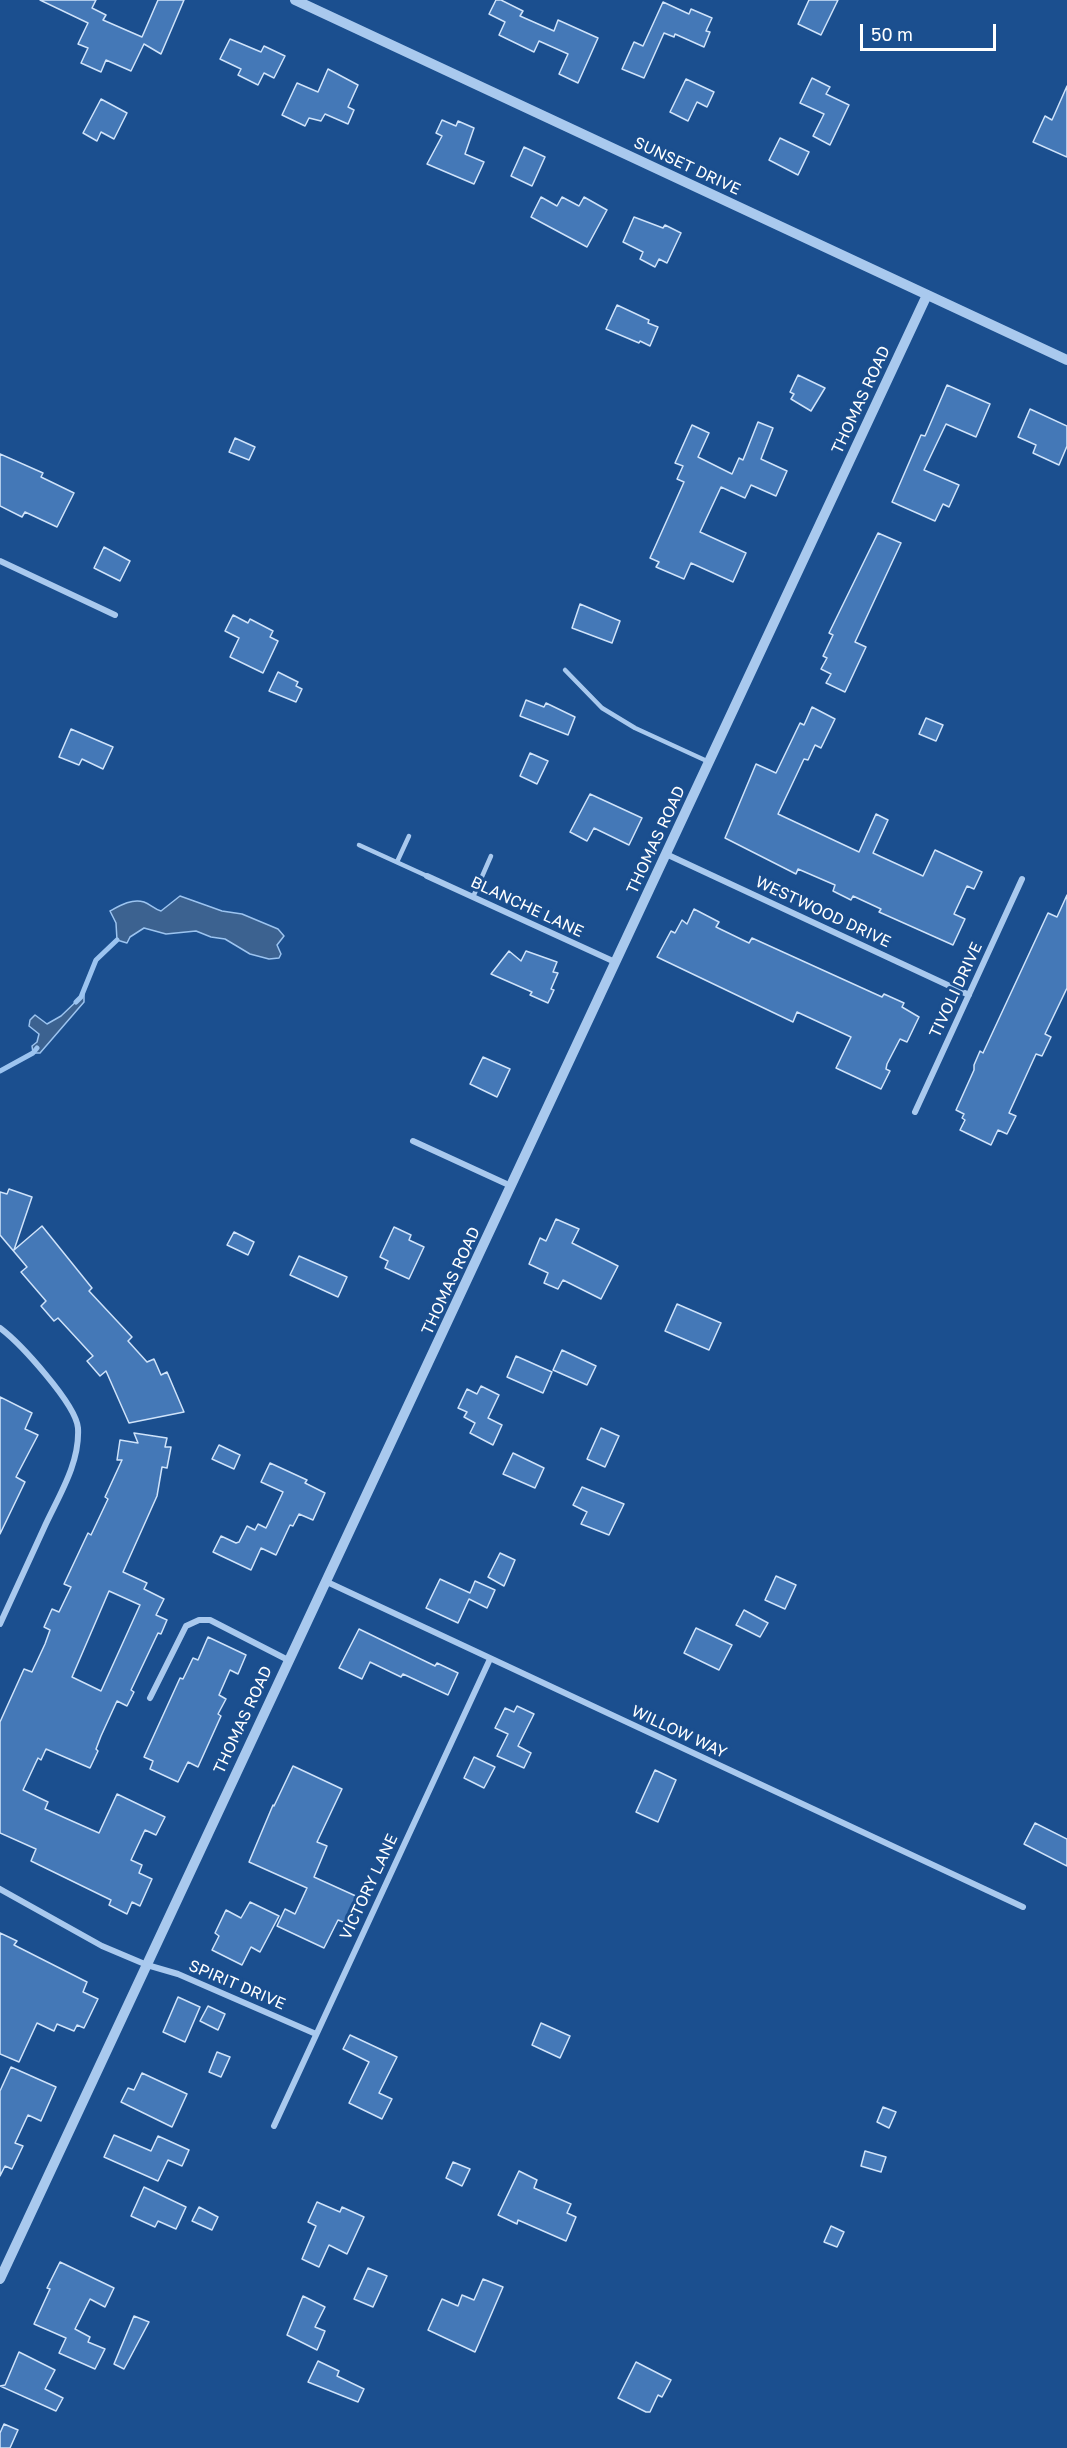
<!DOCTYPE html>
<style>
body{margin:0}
#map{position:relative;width:1067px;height:2448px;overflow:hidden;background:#1b4f8f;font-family:"Golos Text",sans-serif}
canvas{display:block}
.scale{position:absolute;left:860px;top:24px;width:136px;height:27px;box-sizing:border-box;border:3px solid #fff;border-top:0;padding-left:8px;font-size:18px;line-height:21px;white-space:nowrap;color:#fff;-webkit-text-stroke:4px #1b4f8f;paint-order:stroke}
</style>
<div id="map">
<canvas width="1067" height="2448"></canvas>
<div class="scale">50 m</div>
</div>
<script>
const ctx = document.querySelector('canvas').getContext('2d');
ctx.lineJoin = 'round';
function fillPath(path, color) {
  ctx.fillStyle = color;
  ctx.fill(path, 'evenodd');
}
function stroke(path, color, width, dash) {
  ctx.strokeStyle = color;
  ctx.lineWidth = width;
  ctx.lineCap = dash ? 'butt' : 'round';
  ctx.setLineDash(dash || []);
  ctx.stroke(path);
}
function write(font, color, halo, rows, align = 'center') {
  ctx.font = font + ' "Golos Text",sans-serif';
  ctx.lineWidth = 6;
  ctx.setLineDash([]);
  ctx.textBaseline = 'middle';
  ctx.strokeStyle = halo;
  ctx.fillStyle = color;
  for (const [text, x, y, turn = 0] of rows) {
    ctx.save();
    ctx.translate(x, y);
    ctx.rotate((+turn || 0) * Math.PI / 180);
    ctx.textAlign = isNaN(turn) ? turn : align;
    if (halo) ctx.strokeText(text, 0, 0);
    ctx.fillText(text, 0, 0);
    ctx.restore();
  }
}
const water = new Path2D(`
 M180,896l42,15 20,3 36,15 6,7 -7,9 4,9 -2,4 -10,1 -19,-5 -25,-15 -14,-2 -15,-6 -30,3 -22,-6 -14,9 -3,6 -10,-3 -1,-17 -6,-12c9,-5 22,-13 34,-9 6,2 10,7 17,9z
 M84,994v8l-44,51h-7l-1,-7 5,-4 2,-8 -10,-8 1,-6 5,-5 12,9 14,-8z`);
const stream = new Path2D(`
 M76,1002l5,-5 15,-37 21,-20
 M0,1071l33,-18 4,-5`);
const building = new Path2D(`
 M40,0h56l-4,8 14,7 -3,5 39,17 16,-37h26l-23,54 -17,-10 -13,27 -25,-11 -5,12 -20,-9 7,-15 -10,-4 10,-21z
 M496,0h5l22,11 -3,5 34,15 4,-11 40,18 -20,45 -19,-9 9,-20 -29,-13 -5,11 -35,-17 6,-13 -16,-8z
 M809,0h29l-17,35 -23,-11z
 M663,2l26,12 2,-5 21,9 -6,13 4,1 -6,15 -29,-13 -1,3 -10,-4 -20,45 -22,-9 12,-27 9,4z
 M230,39l31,13 3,-6 21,10 -11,22 -10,-5 -6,12 -20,-10 3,-6 -21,-10z
 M328,69l30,16 -10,22 6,3 -6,14 -23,-10 -4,7 -12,-3 -4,8 -23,-11 15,-32 21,9z
 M812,78l18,9 -4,7 23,11 -19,40 -17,-9 11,-22 -24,-11z
 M686,79l28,13 -7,15 -10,-5 -9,19 -18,-9z
 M1067,86v71l-34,-15 12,-26 7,4z
 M101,99l26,14 -13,26 -13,-7 -4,9 -14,-8z
 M442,120l14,6 2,-5 16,7 -9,26 19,8 -10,22 -47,-20 15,-28 -6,-3z
 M780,138l29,14 -11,23 -29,-15z
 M524,147l21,10 -13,29 -21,-10z
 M541,197l16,9 5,-9 17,9 5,-9 23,13 -20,37 -56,-30z
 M634,217l29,11 2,-3 16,8 -14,30 -8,-4 -4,8 -15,-8 3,-7 -20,-10z
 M617,305l32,15 -1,3 10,4 -8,19 -10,-5 -1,2 -33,-14z
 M798,375l27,13 -14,23 -20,-12 3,-5 -4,-2z
 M947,385l43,19 -14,33 -30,-13 -22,46 35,15 -10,22 -6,-3 -8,17 -43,-19 29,-67 4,1z
 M1030,409l37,17v20l-8,19 -26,-12 3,-8 -18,-8z
 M758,422l15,6 -12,31 26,12 -11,25 -25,-11 -6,13 -24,-11 -21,45 46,21 -13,29 -42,-19 -7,16 -28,-12 3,-5 -9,-4 34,-76 -7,-3 6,-13 -8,-3 17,-38 17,8 -11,24 34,17 7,-16 4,2z
 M235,438l20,9 -6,13 -20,-8z
 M0,454l43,19 -2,4 33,16 -17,34 -32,-15 -3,5 -22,-11z
 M878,533l23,10 -46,99 11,5 -21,45 -19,-9 5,-9 -10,-5 6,-11 -4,-2 10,-21 -4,-2z
 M104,547l26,14 -10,20 -26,-13z
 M580,604l40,17 -8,22 -40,-15z
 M233,615l15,8 2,-4 23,12 -3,6 8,4 -15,32 -33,-16 9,-19 -14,-7z
 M278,672l20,10 -2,4 6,3 -6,13 -27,-11z
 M526,700l18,7 2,-4 29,14 -7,18 -48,-19z
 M812,707l23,12 -14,29 -6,-3 -7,15 -4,-1 -26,55 81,38 17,-38 12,6 -15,33 50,23 12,-26 47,22 -8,17 -7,-3 -13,28 11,5 -12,26 -74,-33 2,-3 -28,-13 -2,4 -18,-9 2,-6 -37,-16 -2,5 -71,-36 31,-74 20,9 24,-50 4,2z
 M926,718l17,7 -7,16 -17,-7z
 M71,729l42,18 -10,22 -21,-10 -3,6 -20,-8z
 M530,753l18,8 -11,23 -17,-8z
 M590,794l52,24 -13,27 -35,-17 -7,13 -17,-9z
 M1067,895v93l-22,46 6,3 -9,19 -6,-2 -27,59 7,3 -9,18 -9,-4 -7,15 -31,-15 5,-10 -3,-2 2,-4 -8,-4 18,-40v-5l6,-14 3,2 65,-140 9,4z
 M694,909l25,13 -3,5 33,16 3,-5 130,59 2,-3 20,9 -2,4 17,10 -12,25 -7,-3 -13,25 -1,5 4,2 -9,18 -45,-21 15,-31 -54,-25 -4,10 -136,-65 14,-26 4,2 7,-13 5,4z
 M509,951l12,10 5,-10 31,11 -4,10 5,1 -7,16 3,1 -6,13 -18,-8 2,-3 -41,-18z
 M483,1057l27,12 -13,28 -27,-13z
 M9,1189l23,8 -18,53 28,-24 50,62 -3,3 43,46 -4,4 19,21 7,-3 7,16 6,-3 17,40 -55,11 -23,-52 -6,5 -13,-15 6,-5 -35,-38 -4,3 -13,-15 5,-5 -25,-29 6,-5 -27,-32v-43l7,2z
 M556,1219l23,10 -7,14 46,23 -17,33 -38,-19 -5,9 -14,-6 4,-10 -19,-9 11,-26 6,3z
 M394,1227l17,8 -2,5 15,7 -15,32 -24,-11 3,-7 -8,-4z
 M234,1232l20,10 -6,13 -21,-10z
 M299,1256l48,21 -9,20 -48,-22z
 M677,1304l44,19 -12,27 -44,-19z
 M562,1350l34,16 -9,19 -34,-15z
 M516,1356l36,16 -9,21 -36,-16z
 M481,1386l18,9 -11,23 14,7 -9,20 -23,-12 5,-10 -11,-6 3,-5 -9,-4 9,-19 10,5z
 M0,1397l32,16 -7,16 13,6 -22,42 9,5 -25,52z
 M601,1428l18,8 -14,31 -18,-8z
 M134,1433l33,5 -2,9h6l-4,21 -5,-1 -5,29 -34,76 24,11 -3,6 20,10 -8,16 11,5 -6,14 -3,-1 -27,57 3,2 -7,14 -10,-5 -16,35 -5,13 2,2 -8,17 -44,-19 -5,11 -3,-2 -15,32 25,12 -3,7 54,24 18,-39 48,23 -9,18 -11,-5 -14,30 11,5 -3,8 13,6 -12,27 -8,-4 -5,12 -18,-9 2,-5 -80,-39 5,-12 -36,-16v-111l24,-53 8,3 13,-28 5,-14 -6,-3 8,-18 7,3 12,-25 -7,-3 24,-51 3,2 17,-36 -3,-2 17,-37h-5l3,-20 18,3zM109,1591l31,14 -39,86 -29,-14z
 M219,1445l21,10 -6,14 -22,-10z
 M513,1453l31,15 -9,20 -32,-14z
 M270,1463l37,17 -2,3 20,10 -12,27 -14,-6 -6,12 -3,-1 -14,30 -15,-7 -10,22 -38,-18 8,-16 15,7 3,-1 8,-16 8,4 3,-6 8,4 17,-36 -22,-10z
 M582,1487l42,17 -15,31 -28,-11 6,-12 -14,-7z
 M500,1553l15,7 -11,26 -16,-9z
 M776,1576l20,9 -11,24 -20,-9z
 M440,1579l30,14 5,-12 20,9 -8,18 -18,-9 -11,24 -32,-15z
 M744,1610l24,13 -8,14 -24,-12z
 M696,1628l36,17 -13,25 -35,-17z
 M359,1629l76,37 2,-3 21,10 -10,22 -45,-21 -2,3 -31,-15 -8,17 -23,-11z
 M208,1637l38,18 -8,19 -8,-4 -11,25 7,4 -8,15 3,2 -23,51 -10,-5 -10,20 -28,-13 3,-8 -9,-4 36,-79 3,1 10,-21 5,2z
 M517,1706l17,8 -16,32 13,7 -7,15 -27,-12 11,-22 -13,-6 10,-20 9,4z
 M474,1757l21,10 -11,21 -20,-10z
 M293,1766l49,23 -25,53 10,4 -13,31 44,20 -12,26 -8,-3 -14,28 -47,-22 8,-17 10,5 12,-26 -58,-26 24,-57 1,1z
 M655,1770l21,10 -18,42 -22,-10z
 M1035,1823l32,16v27l-43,-22z
 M250,1902l29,14 -19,36 -9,-5 -9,18 -30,-15 7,-14 -4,-3 11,-23 15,8z
 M0,1933l17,8 -3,4 73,37 -4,10 15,7 -14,29 -7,-3 -3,6 -17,-7 -3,7 -17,-8 -18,39 -19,-8z
 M178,1997l22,10 -15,35 -22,-10z
 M208,2006l17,8 -7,16 -18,-9z
 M541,2023l29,13 -10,22 -28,-13z
 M350,2035l47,22 -18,36 13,6 -10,20 -33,-16 20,-41 -26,-13z
 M217,2052l13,5 -9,20 -12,-5z
 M11,2067l45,20 -15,34 -13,-6 -13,28 8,3 -11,23 -7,-3 -5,10v-85z
 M142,2073l45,21 -15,33 -51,-25 7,-14 6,2z
 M883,2107l13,5 -7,16 -12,-6z
 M114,2135l37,16 7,-15 31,14 -7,16 -14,-6 -10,21 -54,-24z
 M865,2151l21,6 -5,15 -20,-6z
 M453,2162l17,7 -8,17 -16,-8z
 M519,2171l18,9 -3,8 37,16 -4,9 9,4 -10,24 -48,-21 -1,4 -19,-9z
 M144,2187l42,20 -10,22 -18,-8 -3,6 -24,-11z
 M317,2202l23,10 2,-5 22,10 -17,37 -18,-9 -10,22 -17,-8 14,-33 -8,-4z
 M199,2207l19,10 -6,13 -20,-9z
 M831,2226l13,6 -7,15 -13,-5z
 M60,2262l54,26 -9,19 -15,-8 -15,30 15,8 -2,5 17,7 -10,20 -36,-16 7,-15 -32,-14 16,-35 -3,-1z
 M368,2268l19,8 -14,31 -19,-8z
 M483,2279l20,8 -28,65 -47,-22 14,-31 16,7 4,-11 12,5z
 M303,2296l22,11 -10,20 10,4 -8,19 -30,-15z
 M134,2316l15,6 -25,47 -10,-5z
 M19,2352l36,18 -10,19 18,9 -7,13 -56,-25 5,-1z
 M318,2361l21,10 -2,5 27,13 -6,13 -50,-20z
 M636,2362l35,18 -9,17 -4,-2 -8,17h-4l-28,-14z
 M4,2424l14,6 -8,18h-10v-15z`);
const service = new Path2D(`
 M565,670l37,38 33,20 74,34
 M359,845l68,31
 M397,862l12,-26
 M473,897l18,-41`);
const minor = new Path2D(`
 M0,561l115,54
 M666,854l303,141
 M427,876l188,86
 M915,1112l107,-233
 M413,1141l98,45
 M0,1328c20,15 76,76 78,100 2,36 -20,69 -34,100 -15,32 -29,64 -44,96
 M325,1581l698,326
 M150,1698l36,-72 13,-6h11l78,40
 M0,1889l102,57 45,19 31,9 138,60
 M274,2126l216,-467`);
const tertiary = new Path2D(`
 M295,0l772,360
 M0,2279l927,-1984`);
const streetNames = [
 ["SUNSET DRIVE",687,166,25],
 ["THOMAS ROAD",861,400,-65],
 ["THOMAS ROAD",656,840,-65],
 ["BLANCHE LANE",527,907,25],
 ["WESTWOOD DRIVE",823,912,25],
 ["TIVOLI DRIVE",956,990,-65],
 ["THOMAS ROAD",451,1281,-65],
 ["THOMAS ROAD",243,1720,-65],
 ["WILLOW WAY",679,1732,25],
 ["VICTORY LANE",369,1887,-65],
 ["SPIRIT DRIVE",237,1985,23]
];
fillPath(water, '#3c6290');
stroke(water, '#9cc4f0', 1.5);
stroke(stream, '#9cc4f0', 5);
fillPath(building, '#4478b7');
stroke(building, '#cfe3fa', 1.5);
stroke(service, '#a9c9ee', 4.5);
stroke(minor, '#a9c9ee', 6);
stroke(tertiary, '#a9c9ee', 10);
write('16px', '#fff', '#1b4f8f', streetNames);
</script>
